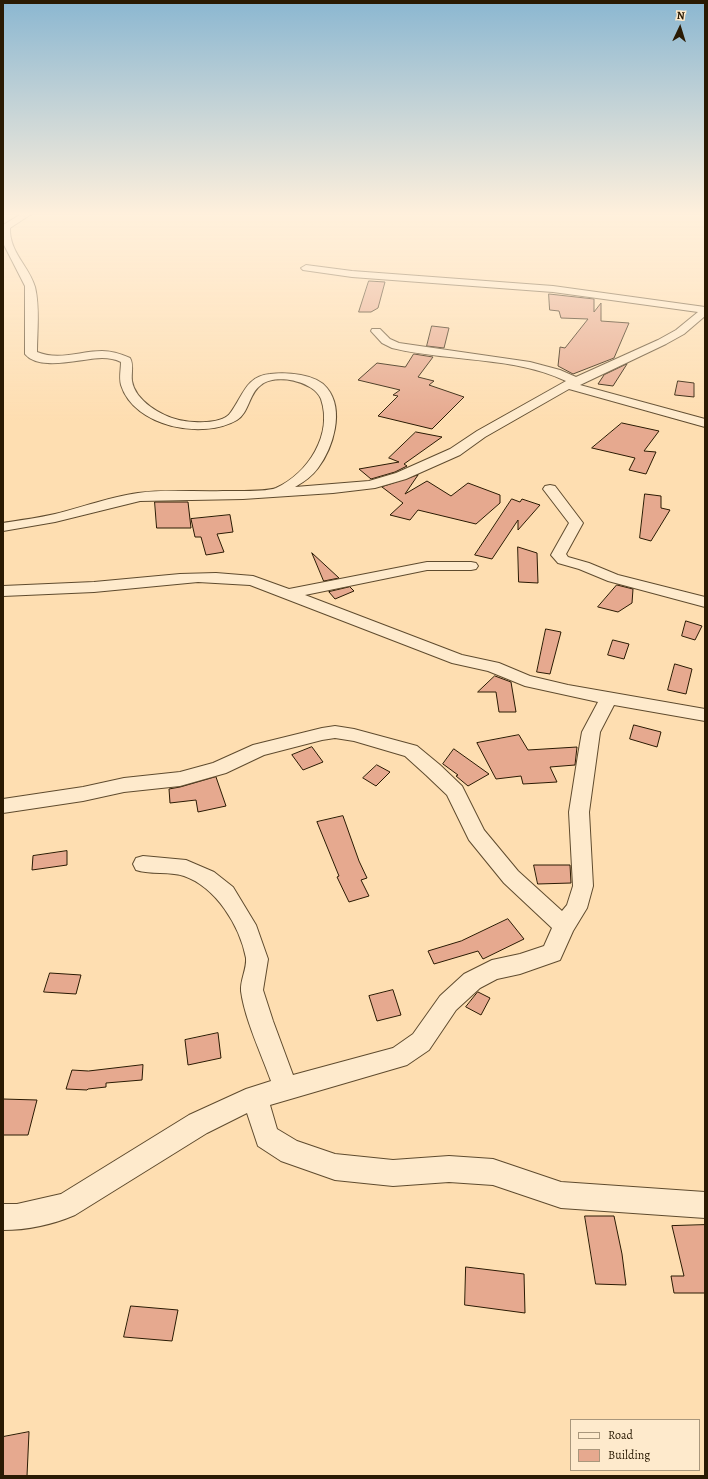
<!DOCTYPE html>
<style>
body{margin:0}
#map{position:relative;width:708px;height:1479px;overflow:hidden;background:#fedeb1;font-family:Alegreya,serif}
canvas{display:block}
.frame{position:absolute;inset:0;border:4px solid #2a1a03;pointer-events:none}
.legend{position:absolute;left:570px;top:1419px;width:130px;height:52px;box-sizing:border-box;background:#feeacc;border:1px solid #a9977c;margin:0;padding:5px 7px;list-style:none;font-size:12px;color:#2a1a03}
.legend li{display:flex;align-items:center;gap:8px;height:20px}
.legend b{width:20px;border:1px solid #a9977c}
.north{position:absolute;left:660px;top:8px;width:40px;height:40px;-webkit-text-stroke:3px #feeacc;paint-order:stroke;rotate:4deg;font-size:11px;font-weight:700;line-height:16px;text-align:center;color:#2a1a03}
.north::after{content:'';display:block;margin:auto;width:14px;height:18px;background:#2a1a03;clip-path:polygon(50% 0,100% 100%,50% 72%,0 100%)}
</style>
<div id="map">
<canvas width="708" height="1479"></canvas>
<div class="frame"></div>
<ul class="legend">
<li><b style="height:5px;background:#feeacc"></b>Road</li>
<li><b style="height:11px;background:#e6a98f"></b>Building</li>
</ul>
<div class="north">N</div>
</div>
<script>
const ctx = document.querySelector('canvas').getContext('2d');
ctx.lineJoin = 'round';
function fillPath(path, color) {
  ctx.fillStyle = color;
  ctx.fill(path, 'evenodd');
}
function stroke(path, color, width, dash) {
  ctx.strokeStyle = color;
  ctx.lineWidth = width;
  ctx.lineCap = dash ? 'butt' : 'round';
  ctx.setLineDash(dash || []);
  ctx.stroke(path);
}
const building = new Path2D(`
 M369,281l16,1 -7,26 -7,4h-12z
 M549,294l45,5v13l7,-9v18l28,2 -15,35 -41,16 -15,-8 2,-19 5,1 23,-29 -27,-1 -2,-7 -9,-1z
 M432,326l17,2 -5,20 -17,-2z
 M414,354l19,3 -15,20 16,4 -5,4 35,12 -32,32 -54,-13 20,-20 -5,-1 7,-5 -42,-10 19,-17 28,4z
 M627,364l-14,22 -15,-2 6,-9z
 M678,381l16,2v14l-19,-2z
 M622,423l37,8 -15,20 12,1 -10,22 -17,-4 6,-12 -43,-10z
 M416,432l26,5 -38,27 3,2 -12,6 -24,7 -12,-10 40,-7 -10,-4z
 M418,475l-13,19 22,-13 24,15 17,-13 32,12v8l-24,21 -58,-14 -8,10 -20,-5 13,-12 -21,-16z
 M645,494l16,2v12l9,2 -19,31 -11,-3z
 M512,499l8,3 2,-3 18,6 -22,25v-10l-26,39 -17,-4z
 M155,502h33l3,26h-34z
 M230,515l3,17 -16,2 7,18 -18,3 -5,-18h-6l-4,-18z
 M518,547l19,6 1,30 -19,-1z
 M312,553l27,25 -15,3z
 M617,585l16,4 -1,14 -14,9 -20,-5z
 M350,587l4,4 -19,8 -6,-7z
 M686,621l16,5 -7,14 -13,-4z
 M546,629l15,3 -11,42 -13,-2z
 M613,640l16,4 -5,15 -16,-4z
 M675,664l17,5 -6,25 -18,-4z
 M495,676l16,6 5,30h-17l-3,-20h-18z
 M634,725l27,7 -4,15 -27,-8z
 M519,735l9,15 49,-3 -2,18 -25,2 7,15 -34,2 -2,-8 -25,3 -19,-36z
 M312,747l11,15 -20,8 -11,-15z
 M454,749l35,25 -21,12 -12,-10 2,-1 -15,-11z
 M377,765l13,7 -14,14 -13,-8z
 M216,777l10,29 -28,6 -2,-12 -26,3 -1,-14 11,-2z
 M343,816l16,45 8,17 -6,2 8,16 -20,6 -12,-25 2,-1 -22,-54z
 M67,851v14l-35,5 1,-14z
 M534,865h36l1,18 -33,1z
 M508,919l16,20 -41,20 -5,-8 -44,13 -6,-13 33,-10z
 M50,973l31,2 -5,19 -32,-2z
 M393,990l8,25 -24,6 -8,-25z
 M478,992l12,6 -9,17 -15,-8z
 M218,1033l3,25 -33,7 -3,-25z
 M143,1065l-1,15 -36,3v4l-18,2 -1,1 -21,-1 6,-19 16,1z
 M3,1099l34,1 -9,35h-25z
 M585,1216h29l8,38 4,31 -30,-1z
 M705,1225v68h-31l-3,-17h13l-12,-50z
 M466,1267l58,7 1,39 -60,-8z
 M131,1306l47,4 -6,31 -48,-4z
 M29,1432l-2,44h-24v-39z`);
const minor = new Path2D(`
 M23,213h10l-23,15c-1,24 19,38 25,59 5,20 2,45 2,65 22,9 43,-1 65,-1 10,0 19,3 28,7 4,6 1,16 2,23 3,20 30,35 47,39 13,3 44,5 52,-8 12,-16 15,-36 39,-38 17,-2 46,0 57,14 18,22 6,60 -9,80 -6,8 -14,14 -23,19l74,-6 27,-8 54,-24 27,-18 89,-50c-53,-25 -117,-19 -174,-33l-10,-5 -11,-12 1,-2h8l10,10 9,4 131,19 30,8 16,7 82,-37 18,-10 22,-18 -145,-20 -201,-15 -49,-7 -2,-2 5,-3 46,6 201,15 152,21v9l-21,18 -18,10 -86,41 125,34v8l-136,-38 -84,48 -25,18 -54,24 -31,9 -42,5 -90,6 -103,2 -85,21 -52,9v-8c17,-3 35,-5 52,-9 28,-7 55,-17 83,-21 27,-4 58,-1 85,-2 12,0 43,1 53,-3 32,-15 57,-53 45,-89 -7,-18 -46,-26 -60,-14 -12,8 -12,28 -24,35 -34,20 -103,7 -116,-35 -2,-8 0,-16 0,-23 -6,-3 -12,-4 -19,-4 -19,0 -62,14 -77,-4v-68l-22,-43v-18z
 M550,485l5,1 28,37 -17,31 2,3 21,6 29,12 87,22v10l-97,-26 -29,-12 -21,-6 -7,-8 18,-32 -26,-34 2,-3z
 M427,562h44l5,1 2,3 -2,3 -5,1h-44l-122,25 157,60 37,8 31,13 38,9 137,24v12l-91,-16 -14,27 -11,80 4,74 -6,22 -14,23 -13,29 -40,14 -23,5 -17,9 -24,22 -27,40 -22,15 -137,40 7,24 20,12 38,13 58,6 56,-4 44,3 68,23 144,10v26l-144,-10 -68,-23 -44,-3 -56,4 -58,-6 -54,-19 -23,-15 -11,-33 -40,20 -132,82c-21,9 -48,15 -72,15v-26h14l44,-10 128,-79 57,-26 25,-8c-10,-28 -26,-61 -30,-90 -1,-11 6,-22 5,-33 -6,-32 -30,-71 -62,-82 -15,-5 -33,-1 -48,-6l-3,-6 3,-6 7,-2 43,4 28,12 19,15 23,38 12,34 -5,31 10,31 20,54 100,-27 20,-14 27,-38 24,-22 28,-14 28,-6 24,-8 8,-18 -48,-45 -35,-43 -22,-45 -21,-20 -21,-19 -51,-15 -19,-3 -13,2 -58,15 -38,18 -46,13 -56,6 -41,9 -80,12v-14l80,-12 41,-9 56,-6 33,-9 40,-18 69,-17 13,-2 19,3 63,17 23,19 22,21 22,44 34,41 44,40 5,-6 6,-19 -4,-74 9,-57 4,-23 16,-30 -73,-16 -37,-15 -36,-8 -202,-78 -52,-3 -104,10 -91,4v-10l91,-4 86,-8 36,-1 37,3 36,13z`);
fillPath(building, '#e6a98f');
stroke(building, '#2a1a03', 1);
stroke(minor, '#5f4b2e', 2);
fillPath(minor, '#feeacc');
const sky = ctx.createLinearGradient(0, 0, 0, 420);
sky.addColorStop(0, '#8bb7d1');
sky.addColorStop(0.51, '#fff0dc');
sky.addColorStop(1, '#fff0dc00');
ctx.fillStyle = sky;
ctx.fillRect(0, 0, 708, 420);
</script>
